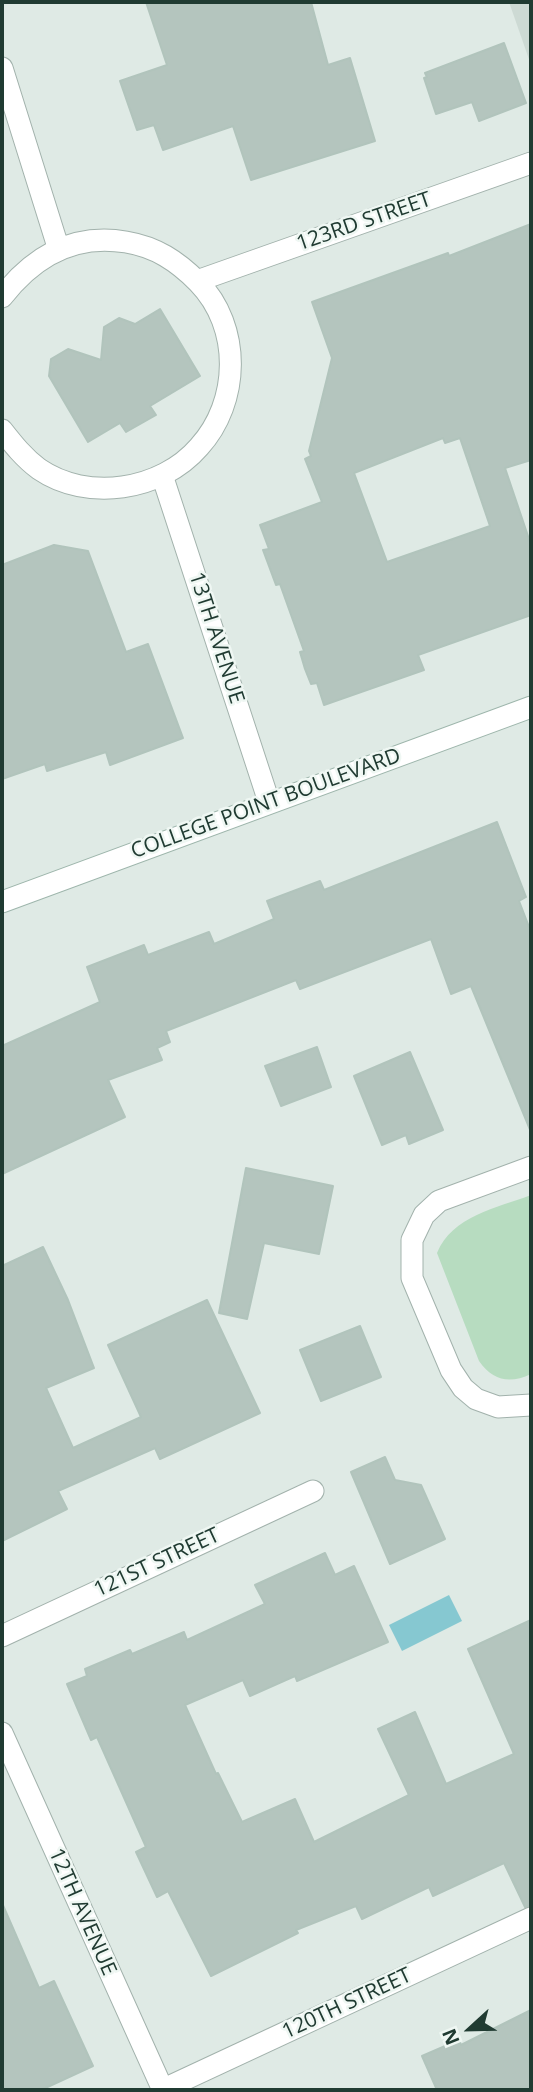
<!DOCTYPE html>
<style>
body{margin:0}
#map{position:relative;width:533px;height:2092px;overflow:hidden;background:#dfeae5;font-family:"Open Sans",sans-serif}
canvas{display:block}
.frame{position:absolute;inset:0;border:4px solid #203b32;pointer-events:none}
.north{position:absolute;left:435px;top:1994px;width:70px;height:70px;-webkit-text-stroke:5px #eff7f3;paint-order:stroke;rotate:248deg;font-size:19px;font-weight:700;line-height:28px;text-align:center;color:#203b32}
.north::after{content:'';display:block;margin:auto;width:24px;height:32px;background:#203b32;clip-path:polygon(50% 0,100% 100%,50% 72%,0 100%)}
</style>
<div id="map">
<canvas width="533" height="2092"></canvas>
<div class="frame"></div>
<div class="north">N</div>
</div>
<script>
const ctx = document.querySelector('canvas').getContext('2d');
ctx.lineJoin = 'round';
function fillPath(path, color) {
  ctx.fillStyle = color;
  ctx.fill(path, 'evenodd');
}
function stroke(path, color, width, dash) {
  ctx.strokeStyle = color;
  ctx.lineWidth = width;
  ctx.lineCap = dash ? 'butt' : 'round';
  ctx.setLineDash(dash || []);
  ctx.stroke(path);
}
function write(font, color, halo, rows, align = 'center') {
  ctx.font = font + ' "Open Sans",sans-serif';
  ctx.lineWidth = 5;
  ctx.setLineDash([]);
  ctx.textBaseline = 'middle';
  ctx.strokeStyle = halo;
  ctx.fillStyle = color;
  for (const [text, x, y, turn = 0] of rows) {
    ctx.save();
    ctx.translate(x, y);
    ctx.rotate((+turn || 0) * Math.PI / 180);
    ctx.textAlign = isNaN(turn) ? turn : align;
    if (halo) ctx.strokeText(text, 0, 0);
    ctx.fillText(text, 0, 0);
    ctx.restore();
  }
}
const built = new Path2D(`
 M509,2h22v63z`);
const green = new Path2D(`
 M531,1195v179c-21,10 -38,7 -52,-13l-42,-108c15,-37 60,-45 94,-58z`);
const water = new Path2D(`
 M449,1595l13,26 -60,30 -13,-26z`);
const building = new Path2D(`
 M146,2h165l17,63 22,-7 25,83 -124,39 -18,-54 -70,24 -9,-25 -17,5 -17,-49 47,-16z
 M504,43l22,60 -47,18 -7,-19 -36,12 -12,-36 3,-1 -2,-4z
 M531,224v236l-26,8 26,77v70l-113,40 6,15 -100,35 -7,-22 -6,1 -6,-15 -5,-17 4,-1 -24,-67 -4,1 -13,-35 6,-1 -9,-24 62,-23 -17,-43 6,-3 -2,-5 23,-93 -20,-56 136,-49 1,3zM443,438l2,5 15,-5 30,88 -103,36 -33,-89z
 M160,309l40,67 -50,30 6,9 -30,17 -6,-9 -32,19 -39,-66 2,-17 17,-10 33,11 3,-33 15,-9 16,6z
 M54,545l34,6 38,101 22,-8 35,94 -73,27 -4,-13 -59,19 -2,-7 -43,15v-214z
 M497,822l29,75 -7,4 12,31v200l-60,-146 -20,8 -20,-55 -131,50 -4,-9 -130,51 4,11 -13,6 5,12 -54,20 17,37 -123,57v-128l98,-44 -13,-35 57,-22 4,10 61,-23 5,12 60,-25 -7,-18 53,-20 4,9z
 M317,1047l14,40 -50,19 -16,-40z
 M410,1052l33,78 -34,14 -3,-9 -24,10 -28,-69z
 M246,1168l87,18 -14,68 -55,-11 -17,76 -28,-6z
 M43,1247l25,53 26,68 -48,20 27,60 68,-31 -33,-72 99,-45 53,113 -100,46 -5,-11 -97,43 9,18 -65,32v-275z
 M360,1326l21,51 -60,24 -21,-51z
 M385,1457l10,23 26,5 24,54 -55,25 -39,-92z
 M325,1553l10,22 19,-9 34,76 -91,39 -2,-5 -45,20 -7,-16 -58,25 31,69 2,-1 24,49 53,-23 19,43 95,-47 -31,-66 37,-17 31,72 68,-30 -46,-105 63,-29v285l-6,2 -21,-44 -71,33 -4,-9 -67,32 -6,-13 -60,24 2,3 -87,43 -43,-85 -11,6 -21,-45 10,-5 -49,-110 -6,3 -24,-56 20,-8 -2,-7 45,-19 2,4 52,-22 3,8 78,-36 -10,-19z
 M2,1903l37,85 15,-7 39,85 -52,24h-39z
 M531,2010v80h-94l-15,-34 37,-16 2,5z`);
const street = new Path2D(`
 M2,68l57,182
 M197,281l334,-118
 M2,297c31,-40 71,-64 124,-55 30,5 51,19 72,40 44,45 42,120 1,165 -38,44 -112,55 -160,22 -15,-11 -26,-25 -37,-39
 M162,475l107,327
 M531,1167l-92,34 -15,14 -12,25v38l39,92 12,18 13,11 22,8 33,-2
 M2,1636l311,-145
 M2,1733l161,357
 M162,2090l369,-172`);
const secondary = new Path2D(`
 M2,902l529,-195`);
const streetNames = [
 ["123RD STREET",364,222,-19],
 ["13TH AVENUE",216,638,72],
 ["COLLEGE POINT BOULEVARD",266,804,-20],
 ["121ST STREET",157,1563,-25],
 ["12TH AVENUE",82,1912,66],
 ["120TH STREET",347,2004,-25]
];
fillPath(built, '#cddad4');
fillPath(green, '#b7dcc0');
fillPath(water, '#86c8d1');
fillPath(building, '#b4c5be');
stroke(building, '#b1c4bc', 2);
stroke(street, '#a2b2ac', 23);
stroke(secondary, '#9eb6ac', 23);
stroke(street, '#fff', 21);
stroke(secondary, '#fff', 21);
write('21px', '#203b32', '#eff7f3', streetNames);
</script>
